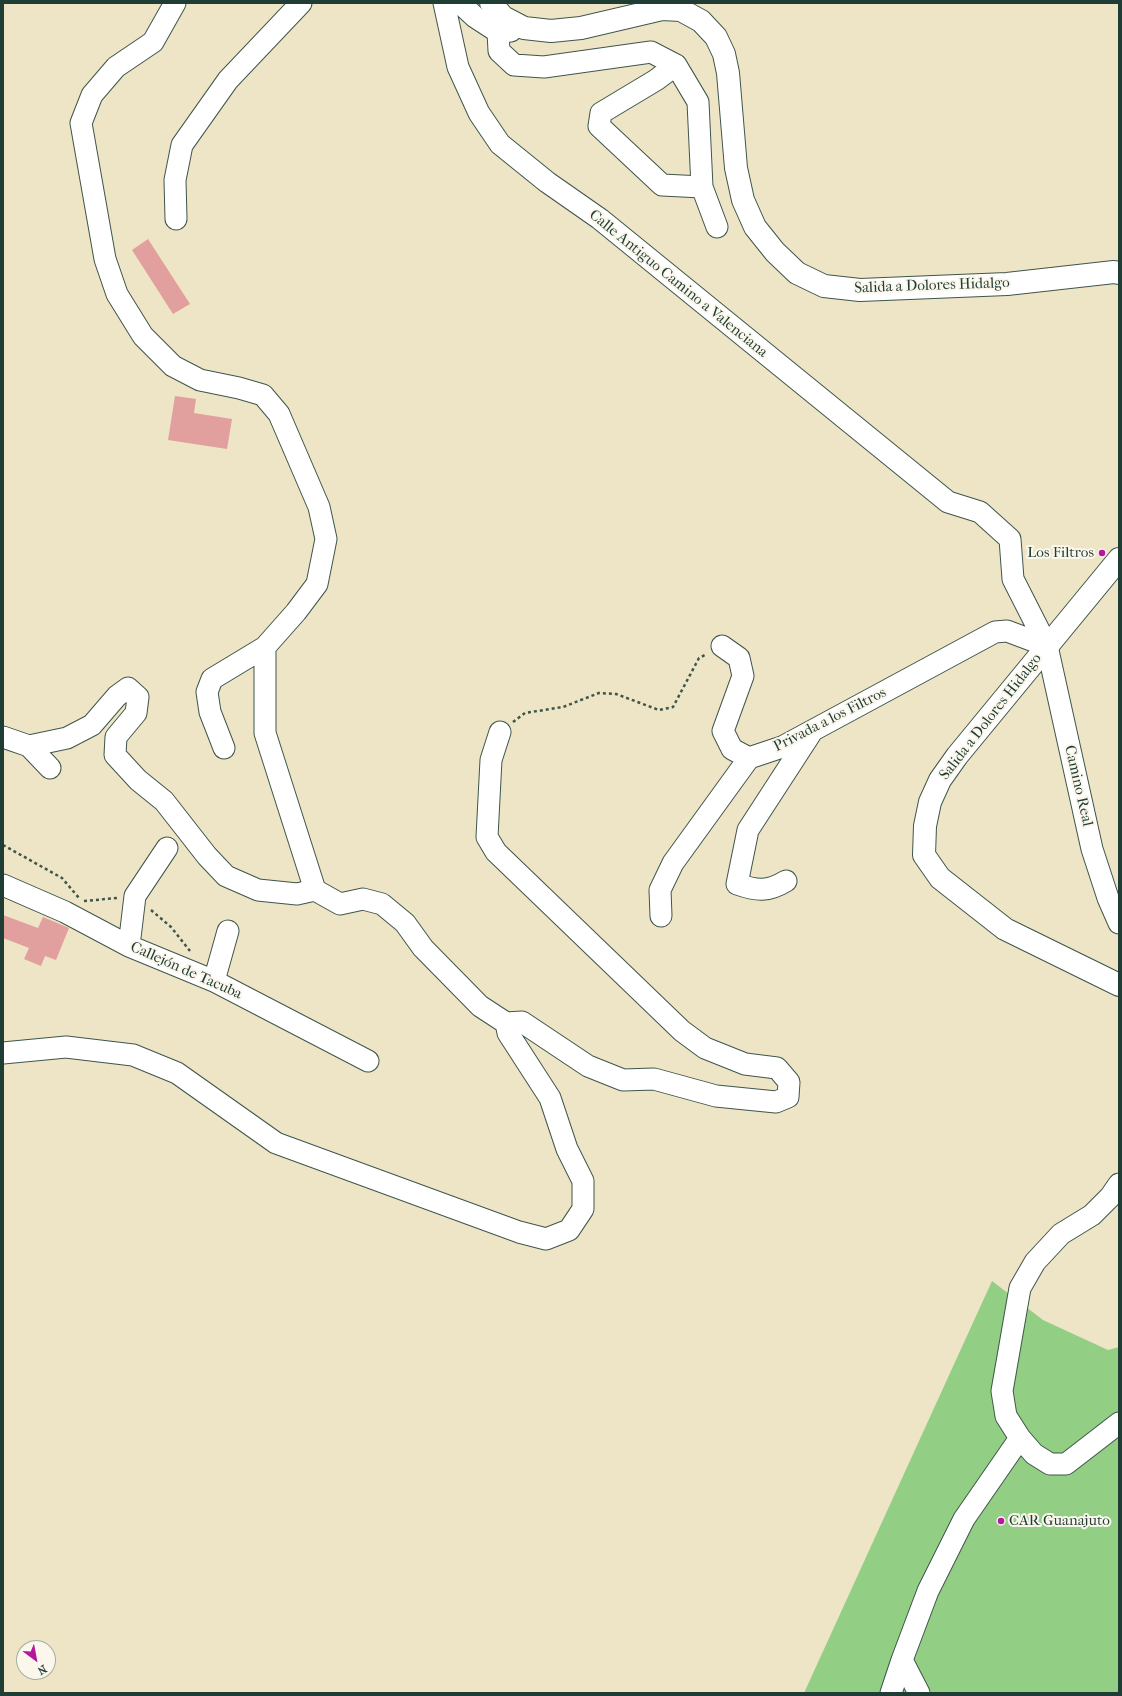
<!DOCTYPE html>
<meta charset="utf-8">
<style>
body{margin:0}
#map{position:relative;width:1122px;height:1696px;overflow:hidden;background:#eee5c7;font-family:"IM FELL French Canon",serif}
canvas{display:block}
.frame{position:absolute;inset:0;border:4px solid #1f3d34;pointer-events:none}
.north{position:absolute;left:16px;top:1640px;width:40px;height:40px;box-sizing:border-box;background:#fbf7ec;border:1px solid #a3ada2;border-radius:50%;rotate:148deg;font-size:11px;font-weight:700;line-height:16px;text-align:center;color:#1f3d34}
.north::after{content:'';display:block;margin:auto;width:14px;height:18px;background:#b5179e;clip-path:polygon(50% 0,100% 100%,50% 72%,0 100%)}
</style>
<div id="map">
<canvas width="1122" height="1696"></canvas>
<div class="frame"></div>
<div class="north">N</div>
</div>
<script>
const ctx = document.querySelector('canvas').getContext('2d');
ctx.lineJoin = 'round';
function fillPath(path, color) {
  ctx.fillStyle = color;
  ctx.fill(path, 'evenodd');
}
function stroke(path, color, width, dash) {
  ctx.strokeStyle = color;
  ctx.lineWidth = width;
  ctx.lineCap = dash ? 'butt' : 'round';
  ctx.setLineDash(dash || []);
  ctx.stroke(path);
}
function write(font, color, halo, rows, align = 'center') {
  ctx.font = font + ' "IM FELL French Canon",serif';
  ctx.lineWidth = 4;
  ctx.setLineDash([]);
  ctx.textBaseline = 'middle';
  ctx.strokeStyle = halo;
  ctx.fillStyle = color;
  for (const [text, x, y, turn = 0] of rows) {
    ctx.save();
    ctx.translate(x, y);
    ctx.rotate((+turn || 0) * Math.PI / 180);
    ctx.textAlign = isNaN(turn) ? turn : align;
    if (halo) ctx.strokeText(text, 0, 0);
    ctx.fillText(text, 0, 0);
    ctx.restore();
  }
}
const green = new Path2D(`
 M992,1281l51,39 65,30 11,-3v346h-315z`);
const building = new Path2D(`
 M148,239l42,65 -17,10 -41,-64z
 M175,396l21,3 -2,14 38,6 -5,30 -59,-9z
 M3,915l35,13 5,-11 26,11 -13,32 -11,-4 -4,10 -17,-7 5,-11 -26,-10z`);
const path = new Path2D(`
 M513,722l12,-9 38,-6 36,-14 17,1 43,16 14,-3 26,-49 8,-4
 M3,845l59,33 17,20
 M84,901l33,-3
 M151,910l20,17 19,24`);
const minor = new Path2D(`
 M175,3l-22,39 -37,25 -24,28 -11,28 24,136 12,35 26,42 30,30 27,14 39,8 24,7 16,19 40,93 7,32 -9,45 -21,28 -31,35 -53,32 -5,13 3,20 14,36
 M444,3l14,64 21,46 21,31 47,38 53,37 348,283 32,10 30,27 3,40 34,67 45,203 16,49 11,25
 M460,3l15,14 23,15 13,-1
 M498,32l1,19 15,14 30,2 107,-15 25,13 22,37 4,85 15,40
 M676,65l-20,15 -55,33 -2,13 63,59 40,2
 M176,219l-1,-39 7,-35 46,-65 73,-77
 M722,646l17,12 4,18 -20,55 9,18 17,9 33,-11 213,-115 12,-1 40,15
 M265,647v86l50,157 25,14 23,-5 19,5 23,19 18,25 57,58 26,17 16,-1 66,44 35,14 31,-1 62,17 60,6 12,-5 1,-15 -12,-14 -32,-4 -40,-16 -23,-17 -186,-179 -9,-15 4,-77 9,-28
 M3,737l26,9 21,22
 M29,746l38,-8 25,-13 25,-29 11,-8 10,9 -2,16 -20,24 -1,18 23,25 26,21 43,55 19,20 32,14 39,4 18,-4
 M786,881c-18,11 -29,10 -49,3l11,-54 63,-97
 M3,885l62,27 64,34 85,35 154,80
 M661,916l-1,-26 13,-27 76,-105
 M129,946l6,-50 32,-48
 M214,981l14,-50
 M3,1053l63,-6 67,8 44,18 99,70 243,89 27,7 23,-9 14,-21v-28l-16,-32 -17,-51 -42,-65 -2,-10
 M1119,1184l-9,13 -18,18 -31,19 -26,28 -15,26 -18,103 4,25 14,22 14,16 16,10h16l53,-41
 M891,1693l11,-33
 M919,1693l-17,-33 26,-69 36,-72 56,-81`);
const major = new Path2D(`
 M491,3l12,14 21,11 27,3 30,-3 81,-19 19,1 20,11 15,16 8,17 4,19 8,95 7,32 12,27 20,25 22,21 27,13 36,4 147,-6 107,-12 5,1
 M1119,559l-162,197 -17,24 -10,22 -5,24 -1,29 16,23 65,51 114,56`);
const markers = [
 [1102,553,4,"#b5179e"],
 [1001,1521,4,"#b5179e"]
];
const streetNames = [
 ["Calle Antiguo Camino a Valenciana",678,284,39],
 ["Salida a Dolores Hidalgo",932,286,-2],
 ["Salida a Dolores Hidalgo",991,717,-52],
 ["Privada a los Filtros",830,720,-27],
 ["Camino Real",1078,786,77],
 ["Callejón de Tacuba",186,971,24]
];
const poiNames = [
 ["Los Filtros",1094,553],
 ["CAR Guanajuto",1009,1521,"left"]
];
fillPath(green, '#92cf84');
fillPath(building, '#e19f9d');
stroke(minor, '#3e564a', 23);
stroke(major, '#3e564a', 24);
stroke(path, '#3e564a', 2.5, [3, 3]);
stroke(minor, '#fff', 21);
stroke(major, '#fff', 22);
for (const [x, y, r, color] of markers) {
  const dot = new Path2D();
  dot.arc(x, y, r, 0, 2 * Math.PI);
  ctx.fillStyle = color;
  ctx.fill(dot);
  stroke(dot, '#fbf7ec', 1.5);
}
write('15px', '#1f3d34', '#fbf7ec', streetNames);
write('15px', '#1f3d34', '#fbf7ec', poiNames, 'right');
</script>
